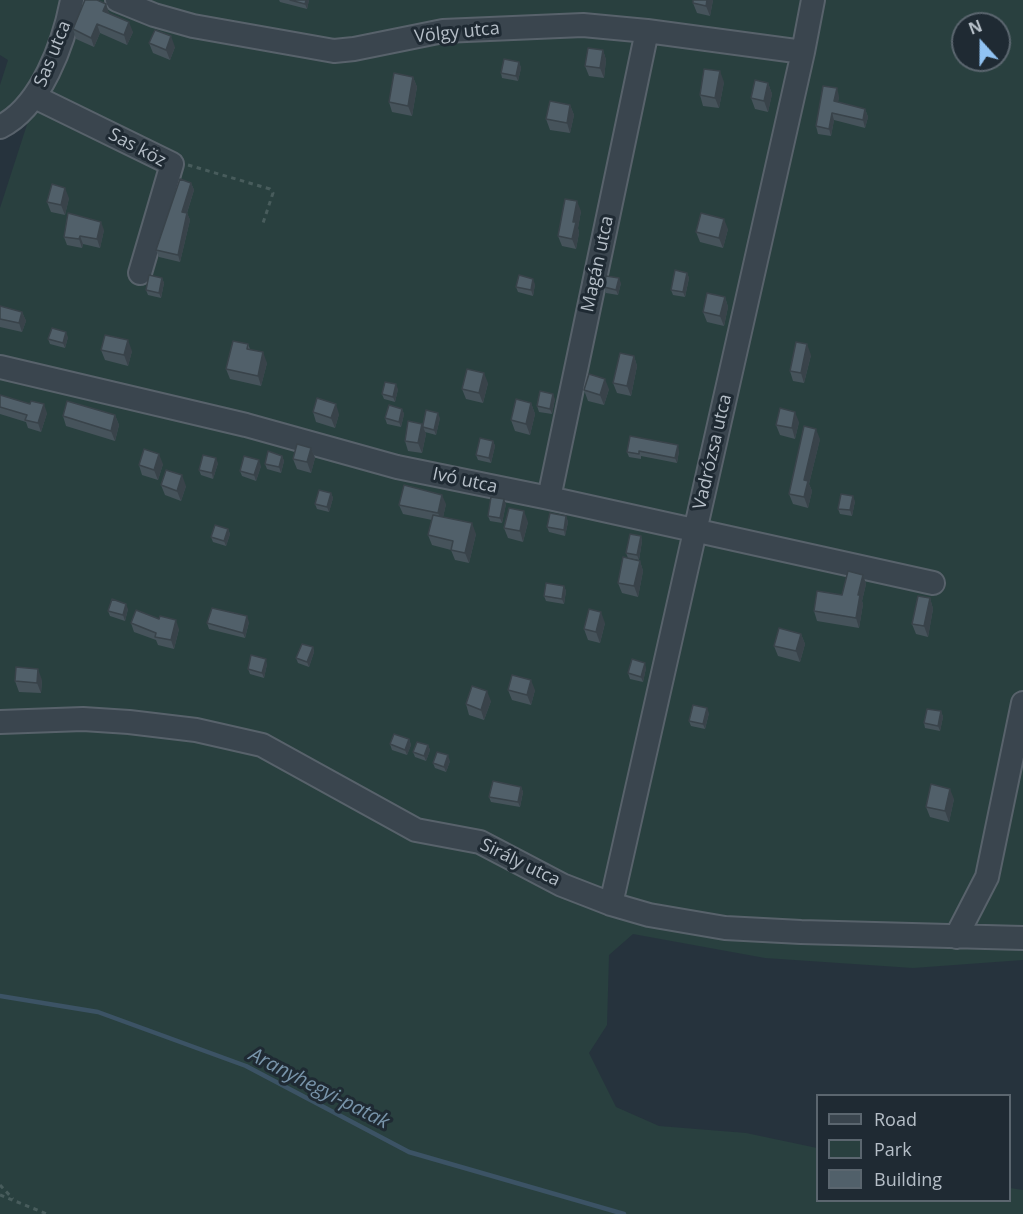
<!DOCTYPE html>
<meta charset="utf-8">
<style>
body{margin:0}
#map{position:relative;width:1023px;height:1214px;overflow:hidden;background:#26333d;font-family:"Open Sans",sans-serif}
canvas{display:block}
.legend{position:absolute;left:816px;top:1094px;width:195px;height:108px;box-sizing:border-box;background:#1f2a33;border:2px solid #5b666f;margin:0;padding:8px 10px;list-style:none;font-size:18px;color:#b6bfc8}
.legend li{display:flex;align-items:center;gap:12px;height:30px}
.legend b{width:30px;border:2px solid #5b666f}
.north{position:absolute;left:951px;top:12px;width:60px;height:60px;box-sizing:border-box;background:#1f2a33;border:2px solid #5b666f;border-radius:50%;rotate:339deg;font-size:16px;font-weight:700;line-height:24px;text-align:center;color:#b6bfc8}
.north::after{content:'';display:block;margin:auto;width:21px;height:27px;background:#91c3f3;clip-path:polygon(50% 0,100% 100%,50% 72%,0 100%)}
</style>
<div id="map">
<canvas width="1023" height="1214"></canvas>
<ul class="legend">
<li><b style="height:8px;background:#3a454e"></b>Road</li>
<li><b style="height:16px;background:#29403f"></b>Park</li>
<li><b style="height:16px;background:#51606a"></b>Building</li>
</ul>
<div class="north">N</div>
</div>
<script>
const ctx = document.querySelector('canvas').getContext('2d');
ctx.lineJoin = 'round';
function fillPath(path, color) {
  ctx.fillStyle = color;
  ctx.fill(path, 'evenodd');
}
function stroke(path, color, width, dash) {
  ctx.strokeStyle = color;
  ctx.lineWidth = width;
  ctx.lineCap = dash ? 'butt' : 'round';
  ctx.setLineDash(dash || []);
  ctx.stroke(path);
}
function write(font, color, halo, rows, align = 'center') {
  ctx.font = font + ' "Open Sans",sans-serif';
  ctx.lineWidth = 6;
  ctx.setLineDash([]);
  ctx.textBaseline = 'middle';
  ctx.strokeStyle = halo;
  ctx.fillStyle = color;
  for (const [text, x, y, turn = 0] of rows) {
    ctx.save();
    ctx.translate(x, y);
    ctx.rotate((+turn || 0) * Math.PI / 180);
    ctx.textAlign = isNaN(turn) ? turn : align;
    if (halo) ctx.strokeText(text, 0, 0);
    ctx.fillText(text, 0, 0);
    ctx.restore();
  }
}
const green = new Path2D(`
 M0,0h64l-12,60 -52,59v-34l8,-25 -8,-5z
 M82,0h941v960l-110,8 -148,-10 -132,-24 -24,21 -2,70 -18,28 27,54 43,19 87,7 71,15 1,52h192v-12l13,2v24h-1023v-1006l33,-102 51,-100zM963,24h36v36h-36z`);
const stream = new Path2D(`
 M0,996l98,16 148,54 163,86 215,62`);
const path = new Path2D(`
 M188,165l82,24 3,4 -10,30
 M0,1185l13,14
 M0,1195l47,19`);
const minor = new Path2D(`
 M117,0l37,15 39,11 141,25 20,-2 89,-18 140,-6 64,6 156,21
 M35,97l137,67 -32,109
 M0,127c41,-20 64,-84 72,-127
 M0,367l246,58 151,42 152,31 384,85
 M549,498l98,-467
 M0,722l83,-3 46,3 67,8 66,15 154,85 64,12 82,43 49,19 38,11 76,13 76,4 222,6
 M611,904l192,-852 10,-52
 M956,937l31,-60 36,-174`);
const wall = new Path2D(`
 M279,0h30l-2,9 -27,-7z
 M713,0l-3,16 -13,-3 -4,-10z
 M106,4l3,10 24,18 -6,13 -27,-12 -6,14 -18,-8 -3,-10z
 M149,43l26,4 -5,13 -17,-7z
 M603,50l3,10 -2,18 -15,-2 -4,-10z
 M519,62l2,6 -3,13 -16,-3 -1,-5z
 M413,77l4,10 -5,29 -20,-4 -3,-10z
 M724,82l-5,26 -16,-2 -3,-11z
 M768,83l4,11 -4,18 -13,-3 -4,-11z
 M839,96l-1,6 27,7 3,8 -3,11 -31,-8 -3,16 -13,-2 -2,-8z
 M570,105l4,10 -4,18 -20,-3 -4,-11z
 M191,183l3,7 -7,23 3,7 -10,42 -21,-5 -3,-7z
 M69,198l-4,17 -14,-3 -4,-10z
 M581,211l-3,17 1,5 -3,16 -14,-3 -4,-10z
 M728,229l-5,19 -23,-6 -4,-10z
 M104,230l-4,18 -17,-4 -1,4 -15,-3 -3,-8z
 M687,273l2,5 -4,19 -12,-2 -2,-5z
 M162,278l2,5 -3,15 -13,-3 -2,-5z
 M621,283l-3,12 -12,-2 -2,-6z
 M535,284l-2,12 -15,-4 -2,-5z
 M725,297l3,10 -4,19 -17,-4 -4,-10z
 M0,306l22,6 4,9 -4,11 -22,-5z
 M68,337l-3,11 -15,-4 -2,-5z
 M248,344l2,5 17,14 -6,23 -31,-7 -4,-10z
 M101,350l31,1 -4,15 -23,-6z
 M811,355l-7,28 -11,-2 -3,-10z
 M634,356l3,10 -6,30 -14,-3 -4,-10z
 M488,383l-5,20 -17,-4 -4,-10z
 M398,389l-3,13 -11,-3 -2,-5z
 M609,389l-5,16 -16,-4 -4,-11z
 M0,395l47,18 -6,19 -13,-4 -2,-6 -26,-8z
 M555,399l-3,15 -13,-2 -2,-6z
 M531,403l4,11 -5,21 -15,-4 -4,-11z
 M402,409l2,5 -3,13 -14,-3 -2,-6z
 M313,412l26,2 -4,14 -19,-6z
 M115,415l4,10 -4,16 -49,-15 -3,-10z
 M440,418l-4,17 -11,-3 1,2 -4,19 -14,-2 -3,-10 18,-16z
 M799,422l-4,17 -15,-4 -4,-10z
 M820,439l-11,45 3,7 -4,17 -15,-4 -4,-10z
 M493,441l2,5 -4,17 -13,-3 -2,-5z
 M311,448l4,10 -4,15 -14,-4 -4,-10z
 M679,451l-2,12 -36,-7v3l-12,-2 -2,-5z
 M282,456l2,5 -3,12 -14,-4 -2,-5z
 M218,463l-5,16 -12,-4 -2,-5z
 M163,464l-5,16 -16,-5 -3,-10z
 M261,466l-5,15 -14,-5 -2,-5z
 M161,485l25,1 -5,15 -16,-6z
 M331,493l2,5 -4,14 -12,-3 -2,-5z
 M855,501l-3,15 -12,-2 -2,-5z
 M446,504l-3,13 33,17 -7,29 -14,-3 -4,-10 -19,-5 -4,-10 4,-15 -29,-6 -4,-9z
 M506,504l-4,19 -12,-2 -2,-5z
 M566,516l2,6 -3,14 -16,-4 -2,-5z
 M528,522l-5,20 -15,-4 -4,-10z
 M228,529l2,5 -4,12 -13,-4 -2,-5z
 M641,536l1,5 -3,19 -11,-2 -2,-5z
 M640,561l3,10 -5,26 -16,-4 -4,-10z
 M863,575l3,9 -4,17 1,3 -4,24 -42,-7 -3,-10 28,-16z
 M564,586l2,5 -2,13 -18,-3 -2,-5z
 M930,598l3,11 -5,28 -12,-3 -4,-10z
 M128,609l-3,12 -15,-5 -2,-5z
 M249,622l-4,16 -36,-9 -2,-6z
 M131,623l48,6 -5,20 -16,-4 -2,-5 -22,-8z
 M605,623l-5,20 -12,-3 -4,-11z
 M801,634l4,10 -5,18 -22,-6 -4,-10z
 M313,647l1,5 -5,15 -11,-4 -2,-5z
 M267,664l-3,14 -14,-4 -2,-5z
 M646,668l-3,14 -13,-3 -2,-6z
 M42,680l-1,13 -22,-1 -4,-11z
 M508,690h27l-4,15 -19,-5z
 M491,701l-7,19 -15,-5 -3,-11z
 M941,711l2,6 -3,14 -15,-3 -1,-5z
 M709,713l-4,16 -14,-3 -2,-5z
 M409,739l2,6 -4,10 -15,-5 -2,-6z
 M428,745l2,5 -4,11 -11,-4 -2,-5z
 M450,761l-4,11 -11,-4 -2,-5z
 M521,787l2,5 -3,15 -29,-5 -2,-5z
 M954,799l-5,23 -19,-5 -4,-10z`);
const shadedWall = new Path2D(`
 M306,0h3l-2,9 -2,-5z
 M707,0h6l-3,16 -4,-10z
 M106,4l3,9 -3,7 -3,-9z
 M129,22l4,10 -6,13 -3,-10z
 M97,24l3,9 -6,14 -3,-9z
 M171,36l4,11 -5,13 -4,-10z
 M603,50l3,10 -2,18 -4,-10z
 M519,62l2,6 -3,13 -2,-5z
 M720,71l4,11 -5,26 -4,-10z
 M413,77l4,10 -5,29 -4,-10z
 M768,83l4,11 -4,18 -4,-11z
 M837,88l2,8 -2,13 -3,-8z
 M570,105l4,10 -4,18 -3,-10z
 M865,109l3,8 -3,11 -2,-8z
 M832,113l2,7 -3,16 -2,-7z
 M191,183l3,7 -9,29 -3,-7z
 M65,188l4,10 -4,17 -4,-10z
 M577,201l4,10 -3,17 1,5 -3,16 -4,-10 1,-17z
 M187,213l3,7 -10,42 -2,-7z
 M724,219l4,10 -5,19 -4,-10z
 M101,222l3,8 -4,18 -3,-9z
 M80,236l3,8 -1,4 -3,-9z
 M687,273l2,5 -4,19 -2,-5z
 M162,278l2,5 -3,15 -2,-5z
 M619,278l2,5 -3,12 -2,-5z
 M533,279l2,5 -2,12 -2,-6z
 M725,297l3,10 -4,19 -4,-10z
 M22,312l4,9 -4,11 -3,-9z
 M66,332l2,5 -3,11 -2,-5z
 M128,340l4,11 -4,15 -4,-11z
 M807,344l4,11 -7,28 -3,-10z
 M263,352l4,11 -6,23 -3,-10z
 M634,356l3,10 -6,30 -4,-10z
 M484,373l4,10 -5,20 -4,-10z
 M605,379l4,10 -5,16 -4,-10z
 M396,384l2,5 -3,13 -2,-5z
 M553,394l2,5 -3,15 -2,-5z
 M531,403l4,11 -5,21 -4,-11z
 M44,404l3,9 -6,19 -3,-9z
 M336,404l3,10 -4,14 -4,-10z
 M402,409l2,5 -3,13 -2,-5z
 M795,412l4,10 -4,17 -3,-11z
 M438,413l2,5 -4,17 -2,-5z
 M115,415l4,10 -4,16 -4,-10z
 M422,424l4,10 -4,19 -4,-10z
 M816,429l4,10 -11,45 3,7 -4,17 -4,-11v-17z
 M493,441l2,5 -4,17 -2,-5z
 M678,445l1,6 -2,12 -2,-5z
 M311,448l4,10 -4,15 -4,-11z
 M159,454l4,10 -5,16 -4,-10z
 M282,456l2,5 -3,12 -2,-6z
 M216,458l2,5 -5,16 -1,-6z
 M259,460l2,6 -5,15 -2,-6z
 M182,475l4,11 -5,15 -4,-10z
 M331,493l2,5 -4,14 -2,-5z
 M442,495l4,9 -4,18 -4,-9z
 M853,496l2,5 -3,15 -2,-6z
 M504,499l2,5 -4,19 -2,-5z
 M524,511l4,11 -5,20 -3,-11z
 M566,516l2,6 -3,14 -1,-6z
 M472,523l4,11 -7,29 -4,-10z
 M228,529l2,5 -4,12 -2,-5z
 M641,536l1,5 -3,19 -2,-5z
 M640,561l3,10 -5,26 -4,-11z
 M863,575l3,9 -4,17 1,3 -4,24 -3,-10 2,-23z
 M564,586l2,5 -2,13 -2,-5z
 M930,598l3,11 -5,28 -4,-11z
 M126,604l2,5 -3,12 -2,-6z
 M601,612l4,11 -5,20 -4,-11z
 M247,616l2,6 -4,16 -2,-5z
 M176,620l3,9 -5,20 -3,-9z
 M801,634l4,10 -5,18 -4,-11z
 M313,647l1,5 -5,15 -2,-5z
 M266,659l1,5 -3,14 -2,-5z
 M645,663l1,5 -3,14 -2,-5z
 M38,669l4,11 -1,13 -4,-10z
 M531,680l4,10 -4,15 -4,-10z
 M487,691l4,10 -7,19 -3,-10z
 M707,708l2,5 -4,16 -2,-5z
 M941,711l2,6 -3,14 -2,-5z
 M409,739l2,6 -4,10 -2,-5z
 M428,745l2,5 -4,11 -2,-5z
 M448,755l2,6 -4,11 -2,-5z
 M521,787l2,5 -3,15 -2,-5z
 M950,789l4,10 -5,23 -4,-11z`);
const building = new Path2D(`
 M85,0h12l9,4 -3,7 26,11 -5,13 -27,-11 -6,14 -18,-9z
 M290,0h16l-1,4z
 M693,0h14l-1,6 -13,-3z
 M155,30l16,6 -5,14 -17,-7z
 M588,48l15,2 -3,18 -15,-2z
 M504,59l15,3 -3,14 -15,-3z
 M704,69l16,2 -5,27 -15,-3z
 M394,73l19,4 -5,29 -19,-4z
 M755,80l13,3 -4,18 -13,-3z
 M823,86l14,2 -3,13 31,8 -2,11 -31,-7 -3,16 -13,-3z
 M550,101l20,4 -3,18 -21,-4z
 M180,179l11,4 -9,29 5,1 -9,42 -22,-5z
 M52,184l13,4 -4,17 -14,-3z
 M565,199l12,2 -4,21h3l-4,17 -14,-3z
 M68,213l33,9 -4,17 -17,-3 -1,3 -15,-2z
 M701,213l23,6 -5,19 -23,-6z
 M675,270l12,3 -4,19 -12,-2z
 M149,275l13,3 -3,15 -13,-3z
 M519,275l14,4 -2,11 -15,-3z
 M606,276l13,2 -3,12 -12,-3z
 M707,293l18,4 -5,19 -17,-4z
 M0,306l22,6 -3,11 -19,-4z
 M52,328l14,4 -3,11 -15,-4z
 M105,335l23,5 -4,15 -23,-5z
 M233,341l15,3 -1,5 16,3 -5,24 -32,-7z
 M796,342l11,2 -6,29 -11,-2z
 M620,353l14,3 -7,30 -14,-3z
 M467,369l17,4 -5,20 -17,-4z
 M589,374l16,5 -5,16 -16,-5z
 M385,382l11,2 -3,13 -11,-3z
 M540,391l13,3 -3,15 -13,-3z
 M0,395l30,9 1,-3 13,3 -6,19 -13,-3 2,-5 -27,-8z
 M317,398l19,6 -5,14 -18,-6z
 M516,399l15,4 -5,21 -15,-4z
 M67,401l48,14 -4,16 -48,-15z
 M389,405l13,4 -3,13 -14,-4z
 M780,408l15,4 -3,16 -16,-3z
 M426,410l12,3 -4,17 -11,-3v-2z
 M408,421l14,3 -4,19 -13,-2z
 M804,426l12,3 -12,51 4,1 -4,16 -15,-3z
 M630,436l48,9 -3,13 -36,-7v3l-12,-2z
 M480,438l13,3 -4,17 -13,-3z
 M297,444l14,4 -4,14 -14,-3z
 M144,449l15,5 -5,16 -15,-5z
 M268,451l14,5 -3,11 -14,-3z
 M203,455l13,3 -4,15 -13,-3z
 M244,456l15,4 -5,15 -14,-4z
 M166,470l16,5 -5,16 -16,-6z
 M404,485l38,10 -4,18 -39,-8z
 M319,490l12,3 -4,14 -12,-3z
 M841,494l12,2 -3,14 -12,-1z
 M491,497l13,2 -4,19 -12,-2z
 M509,508l15,3 -4,20 -16,-3z
 M550,513l16,3 -2,14 -17,-3z
 M433,515l39,8 -7,30 -14,-3 2,-9 -25,-6z
 M215,525l13,4 -4,12 -13,-4z
 M630,534l11,2 -4,19 -11,-2z
 M623,557l17,4 -6,25 -16,-3z
 M848,571l15,4 -5,20h2l-4,23 -42,-7 3,-20 25,4z
 M546,583l18,3 -2,13 -18,-3z
 M918,596l12,2 -6,28 -12,-2z
 M112,599l14,5 -3,11 -15,-4z
 M212,608l35,8 -4,17 -36,-10z
 M589,609l12,3 -5,20 -12,-3z
 M136,610l23,9 1,-3 16,4 -5,20 -16,-3 1,-4 -25,-10z
 M779,628l22,6 -5,17 -22,-5z
 M302,644l11,3 -6,15 -11,-4z
 M251,655l15,4 -4,14 -14,-4z
 M632,659l13,4 -4,14 -13,-4z
 M16,667l22,2 -1,14 -22,-2z
 M512,675l19,5 -4,15 -19,-5z
 M472,686l15,5 -6,19 -15,-6z
 M693,705l14,3 -4,16 -14,-3z
 M927,709l14,2 -3,15 -14,-3z
 M394,734l15,5 -4,11 -15,-6z
 M417,742l11,3 -4,11 -11,-4z
 M437,752l11,3 -4,12 -11,-4z
 M493,781l28,6 -3,15 -29,-5z
 M931,784l19,5 -5,22 -19,-4z`);
const streetNames = [
 ["Völgy utca",457,33,-6],
 ["Sas utca",53,54,-68],
 ["Sas köz",137,148,28],
 ["Magán utca",598,264,-78],
 ["Vadrózsa utca",713,452,-77],
 ["Ivó utca",465,481,12],
 ["Sirály utca",520,863,26]
];
const waterNames = [
 ["Aranyhegyi-patak",319,1089,27]
];
fillPath(green, '#29403f');
stroke(stream, '#3c5365', 4.5);
stroke(minor, '#58626b', 26);
stroke(path, '#485c5c', 3, [4.5, 4.5]);
stroke(minor, '#3a454e', 22);
fillPath(wall, '#46535b');
fillPath(shadedWall, '#39434a');
fillPath(building, '#51606a');
stroke(building, '#39434a', 1.5);
write('18px', '#b6bfc8', '#1f2a33', streetNames);
write('italic 20px', '#7894aa', '#1f2a33', waterNames);
</script>
